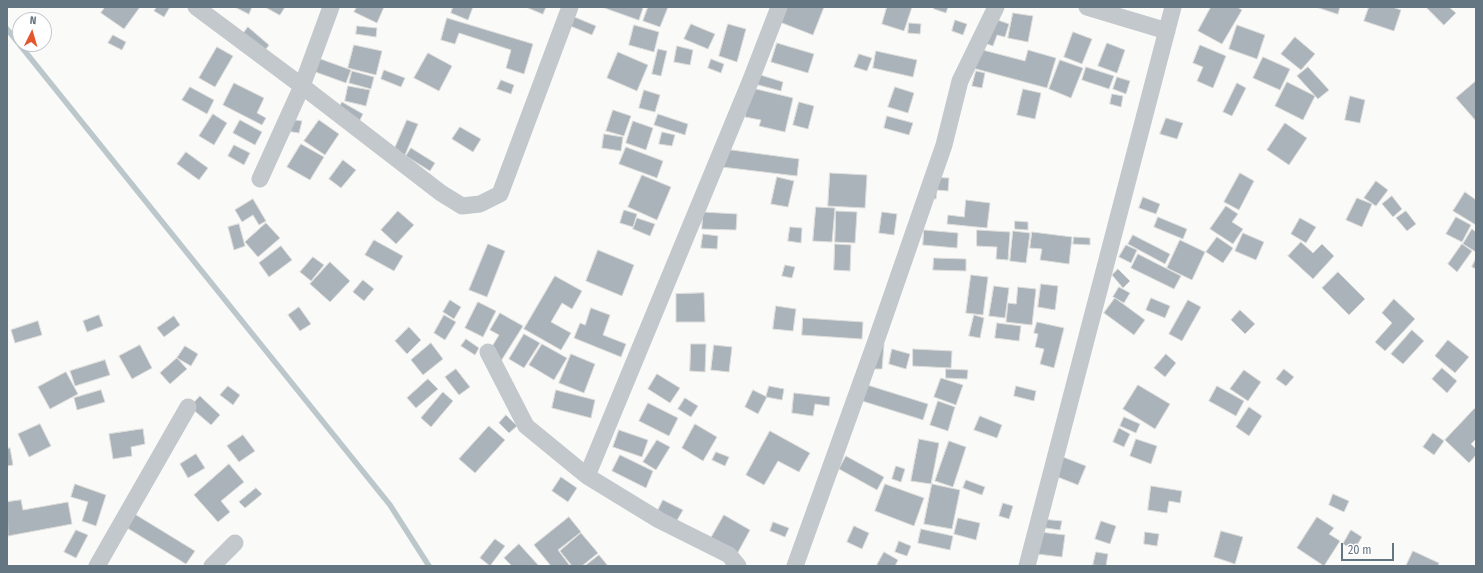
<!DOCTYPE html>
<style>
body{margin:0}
#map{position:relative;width:1483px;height:573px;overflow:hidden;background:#fafaf8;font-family:"Fira Sans Condensed",sans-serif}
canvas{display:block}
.frame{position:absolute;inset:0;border:8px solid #657683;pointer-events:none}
.north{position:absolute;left:12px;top:12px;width:40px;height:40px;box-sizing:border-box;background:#fff;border:1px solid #c1c8cd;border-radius:50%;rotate:5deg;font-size:11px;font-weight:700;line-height:16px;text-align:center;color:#657683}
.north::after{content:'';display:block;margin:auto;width:14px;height:18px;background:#e4572e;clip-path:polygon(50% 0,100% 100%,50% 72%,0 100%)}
.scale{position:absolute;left:1341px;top:543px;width:53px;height:18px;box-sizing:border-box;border:2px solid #657683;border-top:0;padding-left:5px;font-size:12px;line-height:14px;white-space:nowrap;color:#657683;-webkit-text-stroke:3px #fff;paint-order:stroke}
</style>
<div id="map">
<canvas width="1483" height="573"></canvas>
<div class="frame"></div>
<div class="north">N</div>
<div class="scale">20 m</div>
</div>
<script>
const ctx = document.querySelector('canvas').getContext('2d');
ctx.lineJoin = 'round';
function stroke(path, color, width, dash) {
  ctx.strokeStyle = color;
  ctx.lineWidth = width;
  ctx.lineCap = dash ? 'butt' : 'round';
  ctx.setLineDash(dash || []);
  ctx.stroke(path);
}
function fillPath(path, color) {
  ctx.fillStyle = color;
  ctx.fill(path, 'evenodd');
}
const stream = new Path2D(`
 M7,29l383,476 39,61`);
const building = new Path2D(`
 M105,7h35l-16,22 -23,-16z
 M157,7h13l-6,10 -10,-6z
 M235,7h17l-3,7z
 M265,7h20l-5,8z
 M357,7h27l-7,16 -23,-11z
 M453,7h20l-5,13 -17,-7z
 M526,7h20l-3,7z
 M602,7h38l3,1 -4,12z
 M648,7h20l-8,20 -17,-6z
 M782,7h42l-11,28 -36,-14z
 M887,7h25l-8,24 -22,-7z
 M934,7h14l-2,6 -12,-4z
 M1211,7h26l5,3 -20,34 -24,-13z
 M1316,7h24l-2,7z
 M1369,7h23l9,3 -7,21 -30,-10z
 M1426,7h23l7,6 -12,12z
 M1013,13l20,3 -5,26 -20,-4z
 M572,16l24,10 -4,9 -24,-10z
 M989,17l20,7 -4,13 -8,-2 -4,11 -12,-4z
 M447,18l86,26 -9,30 -18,-6 5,-18 -52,-17 -4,11 -14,-4z
 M955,20l12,4 -4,11 -11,-4z
 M909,23l12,1 -1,10 -12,-1z
 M691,24l24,10 -7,15 -24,-10z
 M728,24l18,5 -9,33 -18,-6z
 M634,25l25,7 -5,20 -25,-7z
 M1237,25l28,10 -8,24 -28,-10z
 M357,26l20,2 -1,9 -20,-3z
 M248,27l21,18 -6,8 -21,-18z
 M1073,32l19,7 -10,25 -18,-7z
 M113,35l13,7 -4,8 -14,-7z
 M1295,37l20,17 -14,16 -20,-16z
 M777,43l37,11 -6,19 -37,-11z
 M1107,43l18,7 -8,23 -19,-7z
 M354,45l28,6 -6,24 -28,-7z
 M1200,45l26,11 -13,32 -16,-7 6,-14 -10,-4z
 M677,46l16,4 -3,15 -16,-3z
 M217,47l16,9 -18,31 -16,-9z
 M975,48l50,13 3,-11 28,8 -9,30 -78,-21z
 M658,49l9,2 -6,25 -9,-2z
 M876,51l41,9 -4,17 -40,-9z
 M618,52l30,13 -11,26 -30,-13z
 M428,53l24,13 -13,25 -25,-13z
 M859,54l13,4 -5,13 -13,-4z
 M315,57l36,13 -5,13 -36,-13z
 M1263,57l27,12 -10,21 -27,-12z
 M711,59l13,5 -3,9 -13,-5z
 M1060,60l23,8 -12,30 -22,-9z
 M1086,67l28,9 -5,13 -27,-9z
 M1308,67l21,23 -11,9 -21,-23z
 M384,70l21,8 -4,9 -20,-8z
 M352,71l22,6 -3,12 -22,-6z
 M976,71l9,2 -3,15 -10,-2z
 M754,73l29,9 -2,9 -30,-8z
 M1117,77l13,4 -4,13 -13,-5z
 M501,80l13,5 -3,9 -14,-5z
 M1476,81v40l-20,-23z
 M1287,82l28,14 -12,24 -28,-14z
 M234,83l30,15 -7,15 9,5 -4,7 -39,-20z
 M1237,83l9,5 -14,28 -9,-4z
 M348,86l22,4 -4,16 -21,-5z
 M190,87l24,13 -7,14 -25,-14z
 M895,87l19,6 -6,20 -20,-6z
 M752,88l41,10 -8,34 -26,-6 2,-6 -16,-3z
 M1023,89l18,4 -6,26 -18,-4z
 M644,90l16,5 -5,17 -16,-4z
 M1112,94l11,2 -2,11 -11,-3z
 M1350,96l15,4 -5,23 -15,-3z
 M342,102l21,12 -4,8 -22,-11z
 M799,102l15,4 -6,23 -15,-4z
 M613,110l18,6 -7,20 -18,-5z
 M213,114l14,9 -13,22 -15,-9z
 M658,114l30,10 -3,11 -31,-10z
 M887,116l26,7 -4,12 -25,-7z
 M1166,118l17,5 -6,16 -17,-5z
 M289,119l13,2 -3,12 -13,-2z
 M240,120l22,12 -7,13 -22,-12z
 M319,120l20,14 -14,21 -21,-14z
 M407,120l11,4 -13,31 -11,-5z
 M633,121l20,7 -7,22 -20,-7z
 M1285,123l22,15 -18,27 -22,-15z
 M460,127l21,12 -8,13 -21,-13z
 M662,132l13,3 -3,11 -13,-2z
 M604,134l19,3 -2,14 -19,-3z
 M301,144l23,13 -14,23 -23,-13z
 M234,145l16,8 -6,12 -16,-9z
 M626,147l37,14 -6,17 -38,-14z
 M411,148l24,15 -5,8 -24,-15z
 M724,149l75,10 -2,17 -75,-9z
 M186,152l22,16 -9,12 -22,-16z
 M343,160l13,10 -15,18 -12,-9z
 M830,173l37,2 -2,33 -37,-2z
 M1240,173l14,8 -15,29 -15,-8z
 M642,175l29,12 -14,33 -29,-13z
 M777,177l17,4 -6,26 -17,-3z
 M926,177l23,1 -1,13 -11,-1 -1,9 -11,-1z
 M1376,181l12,9 -12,16 -12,-8z
 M1465,192l11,8v25l-23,-14z
 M1392,196l10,13 -9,8 -11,-13z
 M1143,197l17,7 -4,10 -17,-6z
 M1357,198l15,6 -10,23 -16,-7z
 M253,199l13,22 -7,4 -6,-10 -11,7 -7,-12z
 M966,200l24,3 -3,25 -40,-4 1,-9 16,2z
 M1226,206l12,8 -6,8 11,7 -10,15 -23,-15z
 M816,207l19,1 -3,34 -19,-1z
 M624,210l13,4 -4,13 -13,-4z
 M398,211l16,14 -18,19 -15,-14z
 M836,211l21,1 -2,31 -20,-1z
 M1406,211l10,13 -9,7 -11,-13z
 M703,212l34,2 -1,16 -34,-1z
 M882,212l15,2 -3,21 -15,-2z
 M1158,217l29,12 -4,10 -29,-12z
 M1456,217l15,8 -9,17 -16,-8z
 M637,218l18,6 -5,12 -17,-7z
 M1300,218l16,9 -10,16 -15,-9z
 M1015,221l13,1v8l-13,-1z
 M266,223l14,15 -22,19 -13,-15z
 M239,224l6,22 -11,4 -6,-23z
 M790,227l12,1 -1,15 -13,-2z
 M1472,229l4,3v20l-13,-8z
 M924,230l34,3 -1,15 -34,-3z
 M977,230l33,2 -2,28 -12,-1 1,-12 -20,-1z
 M1013,231l17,2 -4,30 -16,-2z
 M1032,232l40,5 -3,27 -29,-4 2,-11 -12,-1z
 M1243,233l21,9 -8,18 -21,-9z
 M703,234l15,2 -1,13 -16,-1z
 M1133,235l37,19 -5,10 -37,-20z
 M1074,237l16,1v7l-17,-1z
 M1217,237l16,11 -10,15 -17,-11z
 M374,240l29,16 -9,15 -29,-16z
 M1180,240l25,12 -13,28 -25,-12z
 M1301,242l12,11 9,-9 12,12 -21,23 -25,-23z
 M488,244l17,7 -18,46 -18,-7z
 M835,244l16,1 -1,26 -16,-1z
 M1462,244l10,7 -15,21 -9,-8z
 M1126,245l11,5 -6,13 -12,-6z
 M281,246l11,14 -23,17 -10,-14z
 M598,250l36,15 -12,31 -36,-15z
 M1138,254l43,22 -7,13 -43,-21z
 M313,257l11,8 -13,16 -11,-9z
 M934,258l32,1v12l-33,-1z
 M1476,258v11l-4,-2z
 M330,262l20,19 -20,21 -20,-18z
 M785,265l10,2 -3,11 -10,-2z
 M1118,269l12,12 -7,7 -11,-13z
 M1338,272l27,27 -16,16 -27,-27z
 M971,275l17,2 -5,38 -17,-2z
 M555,276l27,15 -10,18 -10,-6 -11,19 20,11 -10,17 -37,-21z
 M363,280l11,9 -10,12 -11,-9z
 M1041,284l17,2 -3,24 -17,-3z
 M994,286l15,2 -4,30 -16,-2z
 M1018,287l18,2 -4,36 -26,-3 2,-19 8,1z
 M1119,287l11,6 -6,10 -11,-6z
 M704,293l1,29h-29v-28z
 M1115,298l30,22 -11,15 -30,-22z
 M1151,298l19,8 -5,12 -19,-8z
 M1394,299l21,20 -30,32 -10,-9 17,-19 -10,-10z
 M450,300l11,7 -7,12 -11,-7z
 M1188,300l13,7 -19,34 -13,-7z
 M478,302l18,9 -13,26 -18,-9z
 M776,306l20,3 -3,22 -20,-2z
 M299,307l12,17 -11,7 -12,-16z
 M591,308l19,7 -7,20 23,9 -5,13 -47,-19 6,-15 5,2z
 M1240,310l15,14 -10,10 -14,-14z
 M500,313l23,13 -22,35 -13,-8 11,-18 -9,-5z
 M99,315l4,11 -16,6 -4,-11z
 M444,315l12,7 -11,18 -11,-7z
 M974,315l10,3 -4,20 -11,-2z
 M174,316l6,9 -16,12 -7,-9z
 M803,318l60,4 -1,17 -60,-4z
 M38,321l4,14 -27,8 -4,-13z
 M1037,322l27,6 -10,40 -14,-4 4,-15 -9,-2 3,-13 -4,-1z
 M997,323l24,3 -2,15 -24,-3z
 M409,327l12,13 -14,14 -12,-13z
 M1412,330l12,11 -21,23 -12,-10z
 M524,334l16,9 -16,25 -15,-9z
 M466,339l13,9 -4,7 -14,-9z
 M1448,340l21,17 -14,16 -20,-17z
 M431,343l12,16 -20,16 -12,-15z
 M542,344l25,14 -13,22 -25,-15z
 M691,344h15l-1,28 -15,-1z
 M872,344h12l-2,25h-12z
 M140,345l12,23 -20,11 -13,-23z
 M714,345l18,2 -3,25 -18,-2z
 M185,346l13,8 -7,12 -14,-8z
 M892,349l18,5 -4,15 -17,-5z
 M913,349l39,2 -1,17 -38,-2z
 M571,354l24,10 -11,29 -25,-10z
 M1166,354l10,9 -11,14 -11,-9z
 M177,358l10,11 -17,15 -10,-11z
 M105,360l5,15 -35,11 -5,-15z
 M1442,368l15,13 -10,12 -15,-14z
 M456,369l14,18 -11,8 -14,-18z
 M946,369l22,1 -1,9 -21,-1z
 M1284,369l10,8 -8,9 -10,-7z
 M1244,370l17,12 -13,19 -18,-12z
 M66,372l12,22 -28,15 -12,-22z
 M657,374l23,14 -10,15 -22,-14z
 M941,378l22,7 -7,20 -22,-8z
 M428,379l10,10 -22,19 -9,-10z
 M864,384l64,20 -5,16 -64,-20z
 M1138,385l32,19 -15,25 -32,-20z
 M228,386l12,9 -7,10 -13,-10z
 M769,386l15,3 -2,11 -16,-3z
 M1016,386l20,5 -2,10 -20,-5z
 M1217,386l27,15 -8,15 -27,-15z
 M101,390l4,12 -28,8 -3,-12z
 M556,390l39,10 -4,18 -39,-10z
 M753,390l14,7 -9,17 -13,-7z
 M443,392l10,9 -22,26 -10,-9z
 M794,393l36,4 -1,9 -14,-2 -2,12 -21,-3z
 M200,396l20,19 -9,10 -21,-18z
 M685,398l13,8 -7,11 -13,-8z
 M938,401l17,6 -7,24 -18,-6z
 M648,403l30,15 -9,18 -30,-15z
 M1249,407l13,9 -13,20 -13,-9z
 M1476,407v32l-5,5 5,5v6l-7,8 -24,-23z
 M506,415l11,11 -8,7 -10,-10z
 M980,416l22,9 -5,13 -23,-8z
 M1124,417l16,7 -4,9 -16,-7z
 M40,424l11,22 -22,11 -11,-23z
 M695,424l22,13 -14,24 -21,-13z
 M489,426l16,14 -30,33 -16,-14z
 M1119,428l11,6 -6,13 -11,-5z
 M143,429l2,15 -14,3 1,9 -19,3 -4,-25z
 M619,430l29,10 -6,17 -29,-10z
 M770,431l40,22 -11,19 -21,-11 -14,24 -18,-10z
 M1433,433l11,8 -10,14 -11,-8z
 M243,435l12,16 -16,11 -12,-16z
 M919,439l20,4 -8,41 -20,-3z
 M1136,439l21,7 -6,18 -21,-8z
 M657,440l13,7 -14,23 -13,-8z
 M949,441l17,6 -13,40 -18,-6z
 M10,448l3,17 -6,1v-17z
 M716,452l13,5 -4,9 -13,-6z
 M196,454l9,14 -17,10 -8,-14z
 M620,455l33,16 -7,17 -34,-17z
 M846,456l38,21 -7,13 -38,-21z
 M1063,457l23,9 -8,19 -23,-9z
 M229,464l15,18 -23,19 9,11 -12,10 -24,-27z
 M896,466l9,3 -4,13 -9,-3z
 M561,477l16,11 -9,14 -16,-11z
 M966,480l19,7 -3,8 -19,-7z
 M75,484l31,11 -10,31 -14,-5 6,-19 -17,-5z
 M885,484l39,14 -10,28 -39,-15z
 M932,484l28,6 -8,39 -28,-5z
 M1151,486l31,5 -2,12 -11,-2 -2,12 -19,-3z
 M256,488l6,6 -17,14 -6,-6z
 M1333,494l16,7 -5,11 -15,-7z
 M21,500l2,10 45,-8 4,22 -64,12 -1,-34z
 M663,500l20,10 -7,12 -19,-10z
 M1003,503l10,3 -4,13 -10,-3z
 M128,510l67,41 -9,13 -67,-41z
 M724,515l26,15 -13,24 -30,-9z
 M569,517l12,15 -23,18 12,16h-19l-17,-21z
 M1317,517l17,11 -5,6 11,7 -16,25 -27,-18z
 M958,518l22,5 -4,17 -22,-6z
 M1041,519l21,2 -2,9 -21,-3z
 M1101,521l15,5 -6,18 -15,-5z
 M773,522l16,6 -4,9 -15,-6z
 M854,526l15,7 -7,16 -15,-7z
 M921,529l32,7 -3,14 -32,-7z
 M76,530l12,5 -12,23 -12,-6z
 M1351,530l11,7 -8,13 -11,-6z
 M1221,531l22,6 -8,27 -21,-7z
 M1040,532l25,3 -3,22 -25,-3z
 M1145,532l14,2 -2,12 -13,-2z
 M581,533l17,20 -16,13h-10l-12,-15z
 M495,539l10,7 -15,20 -10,-8z
 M899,541l12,5 -4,10 -12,-4z
 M519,544l20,22h-27l-8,-8z
 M1413,551l26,12 -1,3h-32z
 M884,552l14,8 -3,6h-15l-3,-1z
 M1096,552l12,2 -2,12 -13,-1z
 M599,555l9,11h-23z`);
const minor = new Path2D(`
 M196,7l106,79 139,107 21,13 18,-2 20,-10 70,-187
 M1087,7l80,24
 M260,179l42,-93 29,-79
 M488,352l38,74 61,50 72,44 70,35 9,11
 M587,476l163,-394 29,-75
 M97,566l91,-159
 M212,566l23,-23
 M795,566l81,-225 68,-196 16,-64 36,-74
 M1027,566l146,-559`);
stroke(stream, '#bbc7cb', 5.5);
fillPath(building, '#aab3b9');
stroke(building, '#dcdcda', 1);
stroke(minor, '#c3c8cc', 17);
</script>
